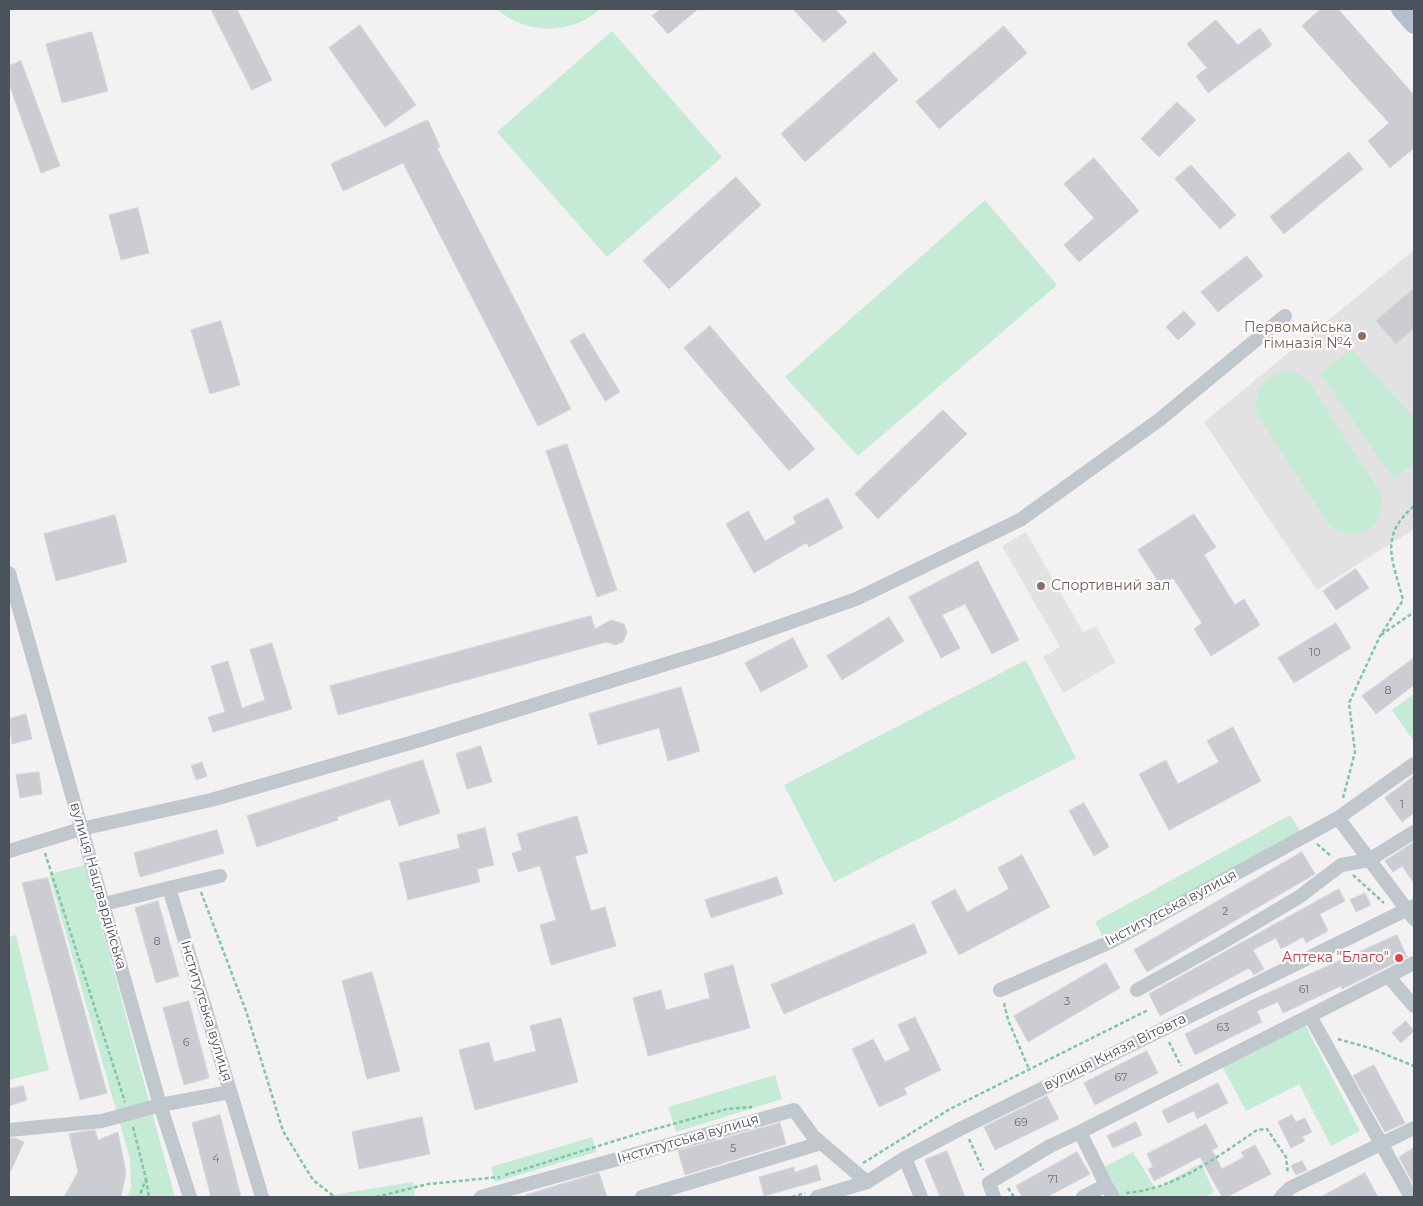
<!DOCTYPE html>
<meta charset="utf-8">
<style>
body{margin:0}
#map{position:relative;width:1423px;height:1206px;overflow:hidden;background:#f3f1f1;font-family:Montserrat,sans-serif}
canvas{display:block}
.frame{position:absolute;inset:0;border:10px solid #4a525c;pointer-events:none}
</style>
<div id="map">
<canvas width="1423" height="1206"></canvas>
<div class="frame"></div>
</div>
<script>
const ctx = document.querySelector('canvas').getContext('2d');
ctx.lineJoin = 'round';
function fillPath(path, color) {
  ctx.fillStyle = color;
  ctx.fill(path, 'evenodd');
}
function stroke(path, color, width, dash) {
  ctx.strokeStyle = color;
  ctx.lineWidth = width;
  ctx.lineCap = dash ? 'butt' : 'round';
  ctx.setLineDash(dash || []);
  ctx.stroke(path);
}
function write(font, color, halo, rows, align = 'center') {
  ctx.font = font + ' Montserrat,sans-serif';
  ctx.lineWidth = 4.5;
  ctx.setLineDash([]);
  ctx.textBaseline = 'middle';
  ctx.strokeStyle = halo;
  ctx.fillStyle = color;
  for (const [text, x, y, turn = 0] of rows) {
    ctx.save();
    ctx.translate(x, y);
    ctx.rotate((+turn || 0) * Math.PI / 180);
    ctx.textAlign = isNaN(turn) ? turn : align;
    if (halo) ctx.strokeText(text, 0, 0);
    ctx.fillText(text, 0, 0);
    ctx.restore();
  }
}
const education = new Path2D(`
 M1414,250v279l-97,61 -113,-168z
 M1026,532l57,100 13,-6 20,36 -53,31 -20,-36 17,-10 -58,-101z`);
const green = new Path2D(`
 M497,9h103c-28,26 -75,26 -103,0z
 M612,31l110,126 -115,100 -110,-125z
 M985,200l72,85 -199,171 -73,-79z
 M1352,349l62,69v45l-20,16 -74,-106z
 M1281,372h14l12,7 73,113c6,34 -18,52 -49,35l-74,-113c-3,-22 4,-34 24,-42z
 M1026,660l50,98 -242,124 -50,-97z
 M1414,694v48l-22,-32z
 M1290,815l10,16 -143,79 -54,27 -8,-15z
 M85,865l90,332h-48l4,-9 -1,-29 -81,-285z
 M16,935l33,135 -40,10v-143z
 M1303,1021l57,110 -29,15 -32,-62 -53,27 -25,-47z
 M775,1075l7,24 -106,33 -8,-25z
 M592,1137l4,15 -101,30 -4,-15z
 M1133,1152l23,37 45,-26 13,29 -9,5h-84l-17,-30z
 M413,1182l2,15h-96z`);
const building = new Path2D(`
 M211,9h26l35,71 -20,10z
 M661,9h37l-30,25 -16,-18z
 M793,9h42l12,13 -23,20z
 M1321,9h17l76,86v53l-24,20 -22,-27 21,-18 -87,-97z
 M1216,20l22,25 22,-17 12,17 -64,48 -12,-17 11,-8 -20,-24z
 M360,25l56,80 -31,22 -56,-79z
 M1004,26l23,27 -88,76 -23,-27z
 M92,32l16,59 -46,12 -16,-59z
 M874,52l24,28 -93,82 -24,-28z
 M21,61l39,105 -19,7 -32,-89v-18z
 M1177,102l19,18 -37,37 -18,-18z
 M428,120l12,27 -3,1 134,261 -33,17 -135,-263 -60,28 -12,-27z
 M1349,152l14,17 -79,65 -14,-17z
 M1094,158l45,53 -60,51 -15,-17 30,-27 -30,-34z
 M1191,165l45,50 -16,14 -45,-50z
 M736,177l25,28 -92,84 -26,-28z
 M138,208l11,45 -28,7 -12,-45z
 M1247,256l16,20 -45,36 -17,-20z
 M1414,288v40l-18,16 -20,-23z
 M1184,311l12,13 -18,16 -12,-13z
 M221,321l19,64 -30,9 -19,-64z
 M710,326l105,123 -26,22 -105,-123z
 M584,333l36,59 -15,9 -35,-60z
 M943,410l24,24 -89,85 -23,-25z
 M567,444l50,146 -20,7 -51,-146z
 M828,498l15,30 -34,19 -3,-4 -52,30 -28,-49 22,-13 17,30 31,-18 -3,-6z
 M1194,514l22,33 -12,8 31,50 9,-6 16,26 -49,31 -17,-27 8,-6 -29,-45 -12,8 -23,-36z
 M115,515l12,47 -71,19 -12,-47z
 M978,561l41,79 -27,14 -27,-50 -23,11 18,33 -19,10 -32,-61z
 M1356,569l13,19 -33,22 -13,-19z
 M591,616l4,13 16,-9 13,4 3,8 -4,10 -8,3 -9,-3 -268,73 -8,-29z
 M889,617l15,24 -62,39 -15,-24z
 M1336,623l15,25 -57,35 -16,-25z
 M793,638l15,29 -47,25 -16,-29z
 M272,643l20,66 -79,23 -5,-15 17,-5 -14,-46 17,-5 14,47 23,-8 -15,-50z
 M1414,658v27l-38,29 -14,-18z
 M681,687l19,64 -32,10 -9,-33 -61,17 -9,-31z
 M26,714l6,25 -20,5 -3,-25z
 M1233,727l28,54 -92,49 -30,-56 27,-14 12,24 41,-22 -12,-21z
 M481,746l11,36 -25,7 -11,-35z
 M423,760l17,53 -41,13 -9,-27 -53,18 1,3 -81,27 -10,-31z
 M202,762l5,14 -11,4 -5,-14z
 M39,772l3,22 -22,4 -4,-23z
 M1414,776v37l-12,9 -17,-24z
 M1084,803l25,44 -15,9 -25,-45z
 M577,816l11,37 -13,3 16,55 14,-4 11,39 -65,19 -11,-40 16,-5 -16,-54 -22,6 -6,-19 10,-3 -5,-16z
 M485,828l9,37 -17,4 3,13 -72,18 -9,-37 61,-15 -3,-13z
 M217,830l7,23 -84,24 -6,-24z
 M1414,842v41l-12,-17 -9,6 -8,-11z
 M1302,852l13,22 -168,98 -13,-22z
 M1022,855l28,52 -91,48 -28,-53 24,-13 12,23 42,-23 -11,-21z
 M777,877l6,17 -72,24 -6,-18z
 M48,878l59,215 -27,7 -58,-217z
 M1339,889l6,12 -25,13 8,17 -22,12 -3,-6 -22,12 -5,-11 -23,12 11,19 -10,6 -5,-7 -89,48 -11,-22z
 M1365,893l6,12 -15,7 -6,-12z
 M158,901l21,75 -23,7 -21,-75z
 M914,924l13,29 -143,61 -13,-29z
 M1397,935l10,22 -65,32 -1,-3 -58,27 -5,-11 -21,9 5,11 -67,33 -10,-21 67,-34z
 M1106,963l14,25 -92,54 -14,-26z
 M733,965l17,63 -102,28 -15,-58 28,-8 5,20 44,-12 -6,-24z
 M372,972l28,99 -33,8 -25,-98z
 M189,1001l20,77 -25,7 -21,-77z
 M915,1017l26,53 -37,18 3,6 -28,13 -27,-58 21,-10 12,23 25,-12 -12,-25z
 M561,1018l17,64 -103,28 -16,-60 30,-8 5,20 42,-11 -6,-25z
 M1406,1021l8,10 -13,12 -9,-10z
 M1147,1051l11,22 -63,32 -11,-22z
 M1374,1065l31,58 -20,9 -32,-56z
 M1218,1083l10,20 -31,16 -3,-8 -26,12 -6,-12z
 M23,1086l4,14 -18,6v-17z
 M1047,1096l12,23 -64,31 -11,-23z
 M220,1115l21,82h-30l-19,-74z
 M1292,1115l4,7 9,-4 7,14 -10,5 3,4 -14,7 -13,-26z
 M422,1117l8,37 -71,15 -7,-37z
 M1136,1122l6,13 -29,13 -6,-12z
 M780,1123l6,21 -101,31 -7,-24z
 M1206,1124l12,23 -6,3 10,19 22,-12 -3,-5 14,-7 16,29 -44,23h-5l-22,-40 -46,24 -6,-12 5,-2 -6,-13z
 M95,1130l3,10 20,-8 8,41 -5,24h-57l14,-25 -9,-38z
 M15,1138l9,4 -15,33v-36z
 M1414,1148v37l-15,-28z
 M947,1151l18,46h-25l-15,-37z
 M1077,1152l13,22 -43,23h-25l-6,-11z
 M1302,1161l5,9 -11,5 -5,-9z
 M817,1165l4,15 -57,16 -5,-19 35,-10 1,5z
 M599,1173l8,24h-81v-2z
 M1365,1173l13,24h-57z`);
const path = new Path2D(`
 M1381,635l33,-23
 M1343,798l12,-46 -6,-49 31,-67 23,-36c-10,-40 -25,-63 11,-94
 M1317,844l15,13
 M45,853l80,249
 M1353,875l31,28
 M201,892l45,119 37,120 30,49 22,17
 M1004,1003l4,17 21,49
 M1338,1039l32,9 44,18
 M1169,1042l12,24
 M133,1127l13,52 -7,18
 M969,1139l14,31
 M863,1163l87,-54 198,-99
 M505,1175l132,-41 90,-25 25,-2
 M146,1179l3,18
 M1008,1188l6,9
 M1126,1193c50,-4 91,-36 131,-63l10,-1 19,28 2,17
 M376,1197l52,-13 72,-7
 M792,1197l13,-4`);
const minor = new Path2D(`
 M9,573l151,532 30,92
 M1338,818l76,101
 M9,851l72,-22 130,-29 206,-59 301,-93 138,-49 164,-79 139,-100 126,-104
 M169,888l51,-12
 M104,904l65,-16 93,309
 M1388,976l26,30
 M1000,990l110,-48 228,-124 76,-54
 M1137,990l81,-45 81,-48 42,-32 28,-5 45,-28
 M1310,1016l101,181
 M9,1130l93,-9 58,-16 70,-13
 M905,1158l16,39
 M1106,1185l-26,-53 334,-169
 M481,1197l313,-87 19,26 54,46
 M642,1197l179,-54
 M817,1197l50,-15 38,-24 57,-30 452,-222
 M994,1197l-5,-14 61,-37 30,-14
 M1083,1197l23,-12 7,12
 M1281,1197l9,-9 124,-60`);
const major = new Path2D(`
 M1400,9l14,16`);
const markers = [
 [1362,336,5,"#8d6e63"],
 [1041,586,5,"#8d6e63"],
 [1399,958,5,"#e0444e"]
];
const numberNames = [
 ["10",1315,653],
 ["8",1388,691],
 ["1",1402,805],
 ["2",1225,912],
 ["8",157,942],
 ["61",1304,990],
 ["3",1067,1002],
 ["63",1223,1028],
 ["6",186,1043],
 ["67",1121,1078],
 ["69",1021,1123],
 ["5",733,1149],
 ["4",216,1159],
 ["71",1053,1180]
];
const educationNames = [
 ["Первомайська",1352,328],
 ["гімназія №4",1352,344],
 ["Спортивний зал",1051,586,"left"]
];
const streetNames = [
 ["вулиця Нацгвардійська",98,886,74],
 ["Інститутська вулиця",1171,908,-28],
 ["Інститутська вулиця",206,1011,73],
 ["вулиця Князя Вітовта",1115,1052,-26],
 ["Інститутська вулиця",688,1139,-16]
];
const healthNames = [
 ["Аптека \"Благо\"",1389,958]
];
fillPath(education, '#e3e2e2');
fillPath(green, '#c5ebd6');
fillPath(building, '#cbcdd2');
stroke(building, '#d5d6db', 1);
stroke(path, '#80c5a8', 2.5, [4, 2.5]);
stroke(minor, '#c0c7cd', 14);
stroke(major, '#b4becc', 18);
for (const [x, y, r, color] of markers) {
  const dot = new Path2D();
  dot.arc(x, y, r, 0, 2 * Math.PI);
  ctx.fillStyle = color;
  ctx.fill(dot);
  stroke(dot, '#fff', 2);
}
write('11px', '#6a717a', null, numberNames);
write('14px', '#785e54', '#fff', educationNames, 'right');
write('14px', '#4a525c', '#fff', streetNames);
write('14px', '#be3a42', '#fff', healthNames, 'right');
</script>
